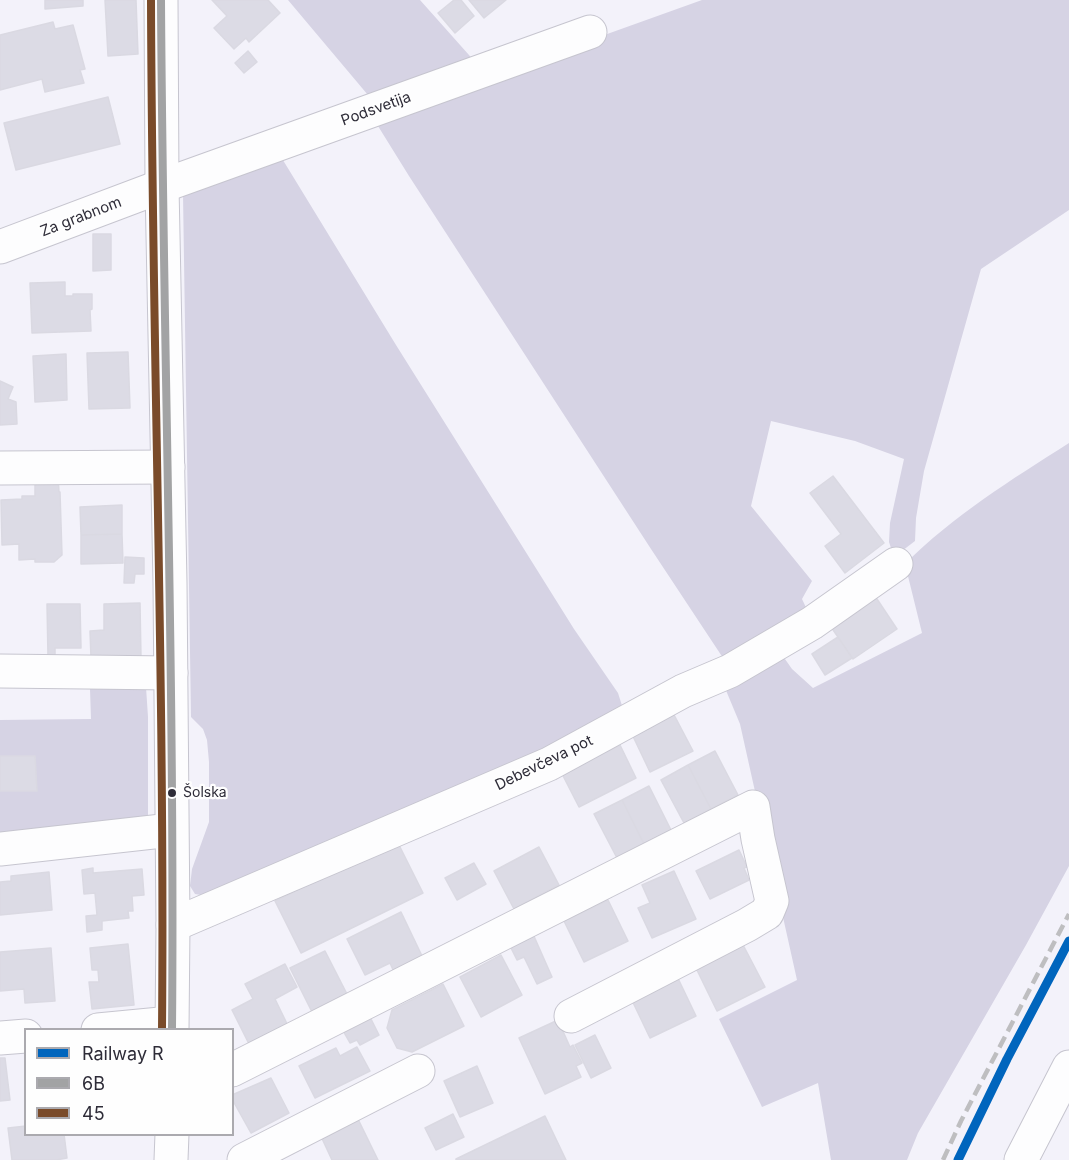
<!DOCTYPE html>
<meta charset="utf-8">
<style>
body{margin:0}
#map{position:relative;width:1069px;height:1160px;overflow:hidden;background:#f3f2fa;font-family:Inter,sans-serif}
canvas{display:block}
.legend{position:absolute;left:24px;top:1028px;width:210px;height:108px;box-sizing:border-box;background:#fefefe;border:2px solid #abaaaf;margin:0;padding:8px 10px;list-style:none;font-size:18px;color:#2e2c38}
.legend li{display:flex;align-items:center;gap:12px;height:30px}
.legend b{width:30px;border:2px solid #abaaaf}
</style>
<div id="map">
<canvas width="1069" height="1160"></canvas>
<ul class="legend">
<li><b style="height:8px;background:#0065bd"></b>Railway R</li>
<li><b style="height:8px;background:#a2a3a4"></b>6B</li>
<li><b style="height:8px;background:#7a4b2a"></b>45</li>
</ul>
</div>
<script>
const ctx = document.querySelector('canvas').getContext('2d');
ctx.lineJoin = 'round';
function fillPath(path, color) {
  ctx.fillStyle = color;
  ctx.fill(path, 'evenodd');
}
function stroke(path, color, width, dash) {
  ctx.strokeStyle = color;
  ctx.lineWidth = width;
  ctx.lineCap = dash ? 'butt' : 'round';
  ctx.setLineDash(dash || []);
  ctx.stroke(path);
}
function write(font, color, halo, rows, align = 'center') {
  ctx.font = font + ' Inter,sans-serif';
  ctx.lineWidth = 4.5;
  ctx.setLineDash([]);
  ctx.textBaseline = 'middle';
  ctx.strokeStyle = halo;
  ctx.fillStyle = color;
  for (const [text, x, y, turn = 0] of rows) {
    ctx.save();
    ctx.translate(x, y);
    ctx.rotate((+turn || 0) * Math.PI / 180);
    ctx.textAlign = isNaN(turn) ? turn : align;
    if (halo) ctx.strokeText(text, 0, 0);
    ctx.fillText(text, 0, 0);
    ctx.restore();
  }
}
const green = new Path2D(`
 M288,0h132l57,64 -104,37z
 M702,0h367v210l-88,59 -57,202 -8,47 -1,23 -21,16 -5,-15 1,-19 14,-64 -49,-18 -84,-20 -20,85 61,75 -10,18 8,17 -83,48 -76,-115 -242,-373 -36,-58z
 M278,152l118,193 101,161 77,123 44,64 7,22 -418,181 -12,-2 -5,-8 2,-17 17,-47v-60l-2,-22 -4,-11 -12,-12 -8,-523z
 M1069,443v423l-43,79 -108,188 -11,27h-76l-13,-77 -56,24 -43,-88 78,-39 -57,-256 -15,-36 55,-36 12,17 21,19 109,-55 -17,-69c49,-49 106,-84 164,-121z
 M0,687h146l2,30v109l-148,18v-124l91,-1 -1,-30z`);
const building = new Path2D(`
 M45,0h38v6l-38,3z
 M105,0h31l2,54 -30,2z
 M212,0h56l12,13 -31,29 -3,-4 -12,11 -20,-21 13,-12z
 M454,0h7l13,16 -19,17 -17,-20z
 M469,0h37l-22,18z
 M53,22l2,7 18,-4 12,44 -5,1 4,13 -39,9 -3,-13 -42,11v-55z
 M248,51l9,11 -13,11 -9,-10z
 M108,97l12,47 -104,26 -12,-47z
 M93,234h18v36l-18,1z
 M65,282v14h8v-2h19v15l-2,1 1,21 -59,2 -2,-50z
 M128,352l2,56 -41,1 -2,-56z
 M66,354l1,46 -32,2 -2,-46z
 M0,381l13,6 -5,12 8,3 1,22 -17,1z
 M35,476h23l1,16h1l2,63 -8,7h-19v-3l-16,1v-16l-17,1 -1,-45 21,-1v-3h13z
 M833,476l51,67 -39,30 -20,-27 16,-12 -31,-41z
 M122,505v29l-41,1 -1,-28z
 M122,534l1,29 -42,1v-29z
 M125,557l19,1v16h-9l-1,9h-10z
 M875,596l22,33 -44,30 -26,-38z
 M140,603l1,55h-50l-1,-27 14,-1v-26z
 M47,604h33l1,44h-26v9h-7z
 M838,637l14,21 -27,17 -13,-21z
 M672,711l21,40 -43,21 -20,-42z
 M602,744l4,8 14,-7 16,33 -57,29 -21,-41z
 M715,751l23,44 -27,14 -23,-44z
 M0,756h35l2,35h-37z
 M688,765l23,44 -27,14 -23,-43z
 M649,786l22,44 -27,14 -22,-44z
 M622,800l22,44 -27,14 -23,-44z
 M397,841l26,52 -122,60 -26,-52z
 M539,847l20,38 -45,24 -20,-38z
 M739,850l8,17 -3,1 5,12 -39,19 -14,-28z
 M474,863l12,21 -29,16 -12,-22z
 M93,868v5l49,-4 2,26 -12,1 1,15h-5l1,7 -27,3v9l-15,2 -1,-16 11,-1 -2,-22 -11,1 -2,-24z
 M674,871l22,48 -44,19 -14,-30 12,-5 -8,-18z
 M49,872l3,38 -52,5v-33l11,-1v-5z
 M608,900l20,41 -44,21 -20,-41z
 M401,912l22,46 -29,14 -4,-9 -25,12 -18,-36z
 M533,934l19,43 -15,7 -13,-27 -7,3 -8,-16z
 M741,941l24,46 -48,24 -23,-47z
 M128,944l6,61 -42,4 -3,-27h10l-1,-12h-6l-2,-22z
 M51,948l4,53 -30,2 -1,-14 -24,2v-39z
 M325,951l23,45 -35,18 -23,-46z
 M501,955l21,40 -41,22 -21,-40z
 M285,964l12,23 -22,12 17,35 -38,20 -22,-44 21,-11 -8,-15z
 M674,970l22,46 -46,22 -22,-46z
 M443,984l21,42 -52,26 -15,-4 -10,-20 5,-18z
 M369,1015l10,20 -19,10 -3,-5 -7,3 -8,-14z
 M558,1020l12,27 3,-2 9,18 -6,3 5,11 -36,17 -26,-56z
 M595,1035l16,33 -20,10 -16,-33z
 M357,1047l13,24 -55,27 -16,-32 37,-18 4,8z
 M0,1058h5l5,42 -10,1z
 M477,1066l16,37 -33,14 -16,-36z
 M271,1078l18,35 -38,20 -19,-34v-4z
 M453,1114l11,23 -28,13 -11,-22z
 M356,1115l22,45h-46l-13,-28z
 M545,1116l21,44h-110v-1z
 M26,1126v8h38l3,24 -11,2h-44l-4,-32z`);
const minor = new Path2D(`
 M0,247l162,-61 428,-154
 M0,468l168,-1
 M0,671l171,2
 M0,849l171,-19
 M173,925l376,-161 134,-73 47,-20 82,-48 84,-59
 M98,1030l73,-7
 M0,1038l26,-2
 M232,1070l521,-263 5,32 14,62 -5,12 -20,12 -176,91
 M244,1160l174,-89
 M1021,1160l48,-93`);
const major = new Path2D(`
 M161,0l1,186 8,397 3,342 -1,105
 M171,1160l1,-26`);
const rail = new Path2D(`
 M943,1160l18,-39 108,-207`);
const bus1 = new Path2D(`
 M161,0c2,343 14,686 11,1030`);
const bus2 = new Path2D(`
 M151,0c1,343 14,686 11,1030`);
const rail1 = new Path2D(`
 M958,1160l49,-101 62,-118`);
const markers = [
 [172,793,5,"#2e2c38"]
];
const busNames = [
 ["Šolska",183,793]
];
const streetNames = [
 ["Podsvetija",376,109,-20],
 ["Za grabnom",81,217,-21],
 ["Debevčeva pot",544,763,-26]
];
fillPath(green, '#d6d3e4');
fillPath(building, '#dcdbe5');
stroke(building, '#dad9e2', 1.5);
stroke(minor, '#c6c5cf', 35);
stroke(major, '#c6c5cf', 35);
stroke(minor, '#fdfdfe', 33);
stroke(major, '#fdfdfe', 33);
stroke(rail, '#bebec0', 4.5, [12, 6]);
stroke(bus1, '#a2a3a4', 8);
stroke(bus2, '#7a4b2a', 8);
stroke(rail1, '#0065bd', 9);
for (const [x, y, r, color] of markers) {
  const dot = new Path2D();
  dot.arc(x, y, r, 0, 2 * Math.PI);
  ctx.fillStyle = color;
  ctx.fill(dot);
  stroke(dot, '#fefefe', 2);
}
write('14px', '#2e2c38', '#fefefe', busNames, 'left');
write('15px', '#2e2c38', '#fefefe', streetNames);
</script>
